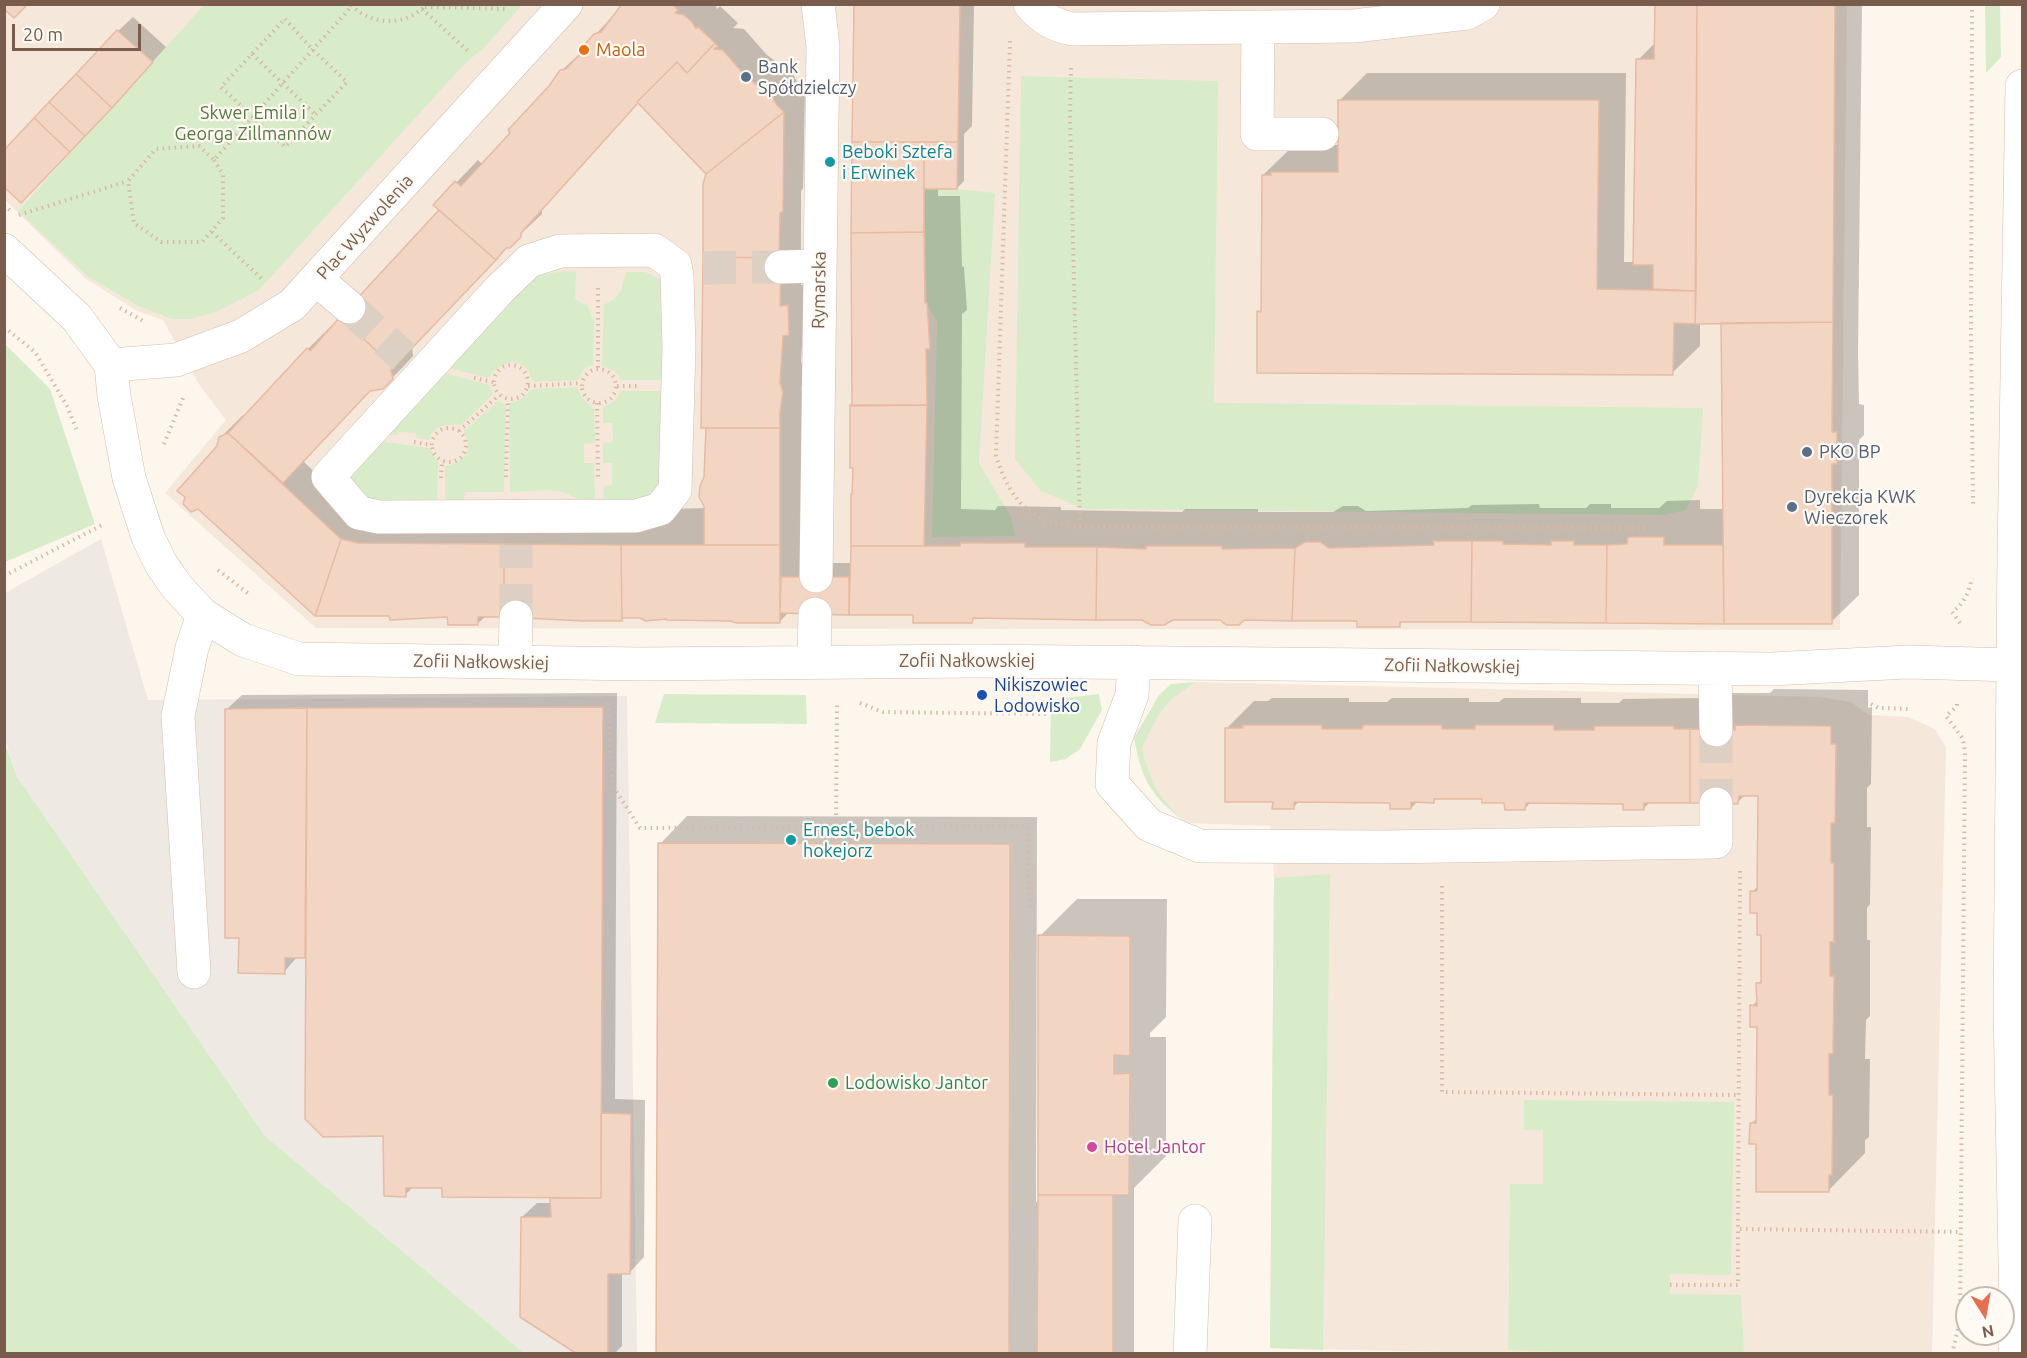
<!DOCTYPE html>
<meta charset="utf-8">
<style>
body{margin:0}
#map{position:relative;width:2027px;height:1358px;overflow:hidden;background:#fdf6ec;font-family:Ubuntu,sans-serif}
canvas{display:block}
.frame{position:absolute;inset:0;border:6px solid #7a5c4d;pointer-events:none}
.north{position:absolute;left:1955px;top:1286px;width:60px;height:60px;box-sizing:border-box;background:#fffaf3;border:2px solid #cabbb1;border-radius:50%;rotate:169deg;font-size:16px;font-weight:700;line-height:24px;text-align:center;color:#7a5c4d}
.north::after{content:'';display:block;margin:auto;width:21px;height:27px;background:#e76f51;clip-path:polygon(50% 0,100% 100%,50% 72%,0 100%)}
.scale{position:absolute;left:12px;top:24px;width:129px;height:27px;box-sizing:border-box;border:3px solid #7a5c4d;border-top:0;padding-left:8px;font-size:18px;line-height:21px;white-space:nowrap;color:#7a5c4d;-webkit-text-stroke:4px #fffaf3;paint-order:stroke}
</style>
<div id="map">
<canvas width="2027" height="1358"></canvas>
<div class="frame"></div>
<div class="north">N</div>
<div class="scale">20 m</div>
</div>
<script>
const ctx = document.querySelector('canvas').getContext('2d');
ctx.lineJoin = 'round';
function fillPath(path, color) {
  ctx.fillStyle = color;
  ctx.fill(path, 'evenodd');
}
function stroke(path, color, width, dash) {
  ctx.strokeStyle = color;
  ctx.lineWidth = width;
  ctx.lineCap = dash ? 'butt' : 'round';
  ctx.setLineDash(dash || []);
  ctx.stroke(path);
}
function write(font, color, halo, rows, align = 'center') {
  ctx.font = font + ' Ubuntu,sans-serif';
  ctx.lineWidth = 4.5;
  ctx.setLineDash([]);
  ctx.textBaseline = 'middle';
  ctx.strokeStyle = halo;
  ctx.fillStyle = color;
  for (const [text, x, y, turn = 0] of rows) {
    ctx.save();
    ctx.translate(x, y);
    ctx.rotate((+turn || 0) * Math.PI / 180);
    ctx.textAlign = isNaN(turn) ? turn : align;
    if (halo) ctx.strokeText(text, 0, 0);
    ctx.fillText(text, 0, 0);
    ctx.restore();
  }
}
const residential = new Path2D(`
 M4,5h1843l-7,625 -1524,-2 -151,-135 61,-73 -28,-37 -35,-63 -26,-9 -52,-33 -80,-78z
 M1197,682l623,15 31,5 18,13 39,2 27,12 11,18 -14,606 -402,1 -260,-6 4,-470 -3,-52 -85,-3 -23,-22 -13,-21 -8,-31 14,-31 21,-25z`);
const industrial = new Path2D(`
 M101,539l47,161 479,-4 10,657h-113l-259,-217 -247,-358 -13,-37v-148z`);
const green = new Path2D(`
 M204,5h318l-40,45 -16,12 -207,228 -41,21 -27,8h-19l-34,-13 -51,-30 -69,-65z
 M1985,5h15l1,52 -15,16z
 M1021,76l197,5 -4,322 489,5 -5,78 -12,24 -22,5 -580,-6 -43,-18 -26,-32z
 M924,189h33l38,4 -16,270 32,54 4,19 -83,1 5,-215 -10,-19z
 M564,271h12l-1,27 6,5 6,2 7,17 -1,42 -9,5 -6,11 -45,2c-9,-28 -30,-24 -45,-4l-43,-11 82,-86 11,-6z
 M626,272h19l17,8 4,100h-45c-4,-9 -10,-11 -19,-14l2,-62c17,-4 18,-17 22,-32z
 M4,343l46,46 45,135 -90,38z
 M440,372l49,13 4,9 -32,31c-14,-1 -28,-1 -32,15l-13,-2v-5l-17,-1 -1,3 -12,-1z
 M577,387l6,12 11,10 1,34 -11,1v19h10l1,41c-15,1 -21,-10 -36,-13 -15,-2 -34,1 -49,1l-1,-89 11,-3 13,-11z
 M620,391h46l-3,83 -7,14 -13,12 -40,6 1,-20 8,-1v-22h-9v-20l10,-1 -1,-19h-9v-16l12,-6z
 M498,401l8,4 -2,87h-39l-2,14 -18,1v-41l9,-2 13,-10 1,-14 -4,-9z
 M378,441l51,7 9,14 -1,39 -61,7 -27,-25 1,-9z
 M1197,682c-33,18 -40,34 -55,67 10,37 16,48 44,74 -35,-27 -44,-42 -52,-85l25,-43 12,-11z
 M664,694l142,1 1,29 -152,-1z
 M1099,694l3,16 -22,39 -14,10 -16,3 1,-62z
 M4,741l14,37 247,358 259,217h-519z
 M1330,874l-7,476 -53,-2 4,-470z
 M1524,1100l210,2 -3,173 -61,-1v20l71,1 3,58 -129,1 -107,-4 2,-166h33v-54h-19z`);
const shadow = new Path2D(`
 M624,4h91l2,5 3,-3 18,17 -5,5 11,1 23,26 26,19 4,8 8,8 -2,98 -2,3v94l8,-1 -5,34 -3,43 3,9 -3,21h16v172h35l2,-96 1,-463h119l-2,122 -8,8v47l-7,7h-19v8h22l2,70 2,1 3,43 -5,4 -1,195 34,1 3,-4 63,1v3l121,2 3,-3h73v3h75l10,-6h15l8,5 102,-3 4,-3 67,-1 1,4h46l4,-4h21v4h48l8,-7 33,-1v9h24l-1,-188h-23v25l-28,27 -413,-61 3,-3 1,-134 28,-27 9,-3h40v-45l27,-27h259l-2,189h11l3,-202 18,-18 1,-38h205l-4,348 1,52 5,1v30l-5,5v155l-28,27 -427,-2 -5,5 -41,-5 -382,-3 -4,4 -57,-7 -126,-2 -9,9 -139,-5 -17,1 -2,2 -136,-3 -9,8 -28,-8 -59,-1 -171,-168 1,-9 22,-22 7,-3 59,-64 22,-22 1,2 110,-119 -6,-5 43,-45 5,5 67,-78 11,-16 25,-23 9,-13zM639,102l69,71 -2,335 -343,10 -60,-57 67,-72 12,-1 22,-22 9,-10 -1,-9 95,-100 35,-33v-4z
 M133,17l33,30 -40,44 -8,-60z
 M1774,689l94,1v18l4,-1 -1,77 -4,4v39h4l-1,77 -3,4v32h3v76l-4,4 -1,39h5l-1,78 -4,3v13l-37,38 -71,-48 -6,-19 7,-7v-92l-6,-19 6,-6v-16l4,-5 1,-46 -11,-41 7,-7v-91h-13l-8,8h-88l-7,7 -19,-7h-93l-6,6 -19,-6 -23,-5h-45l-5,4h-15l-7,7 -19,-7h-92l-7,6 -19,-6 -48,-72 28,-28h14l4,-3h77v4h38l5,-4h77v4h30l5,-4h77v5h38l4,-4 78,-1 27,-5h42z
 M617,693l-2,406 30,1 -1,157 -14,15h-8v74l-8,8h-35l-57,-137 15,-14h15l-1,-7 -107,-9 -30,-1 -9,9 -20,-61 -78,-178h-9l-14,16 -44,-35 -13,-228 15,-14z
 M687,816l350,1 -1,385h3l1,-266 37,-37h90l-1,118 -16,16v4h16v119l-32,32v166h-476l2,-510z`);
const building = new Path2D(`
 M4,4h24l-14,14 -10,-9z
 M622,4h50l6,6 -3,3 9,2 8,7 4,7 2,-2 17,16 -28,30 -10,-11 -40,40 1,1 -117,130v4l-11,11h-4l-10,12 -63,-55 22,-24 6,5 49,-53 -2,-3 41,-44 11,-16 6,-1 18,-19 1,-6 9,-10 7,-2z
 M854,4h106l-2,138h-106z
 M1655,4h42l-1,287 -43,-2v-24h-20l3,-206h18z
 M1697,4h138l-2,318 -138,2z
 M117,30l36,32 -41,46 -36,-34z
 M715,43l3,3 -4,3 9,1 23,27 26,19 4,8 8,8 -78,62 -69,-72 40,-40 10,11z
 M76,74l36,34 -27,28 -36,-34z
 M1338,100h261l-2,189 99,2 -1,33 -21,-1 -1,52 -416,-2v-62l4,1 1,-137h9v-3h67z
 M49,102l36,34 -15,16 -36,-34z
 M784,112l-1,99 -3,2 -1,45 -76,-1v-73l3,-10z
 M34,118l36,34 -49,51 -17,-16v-37z
 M852,142h72v90l-73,1z
 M924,142h34l-1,47h-33z
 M439,210l57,50 -102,107 -54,-50z
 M924,232l1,71h2l3,46h-4l1,56 -75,1 -1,-173z
 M703,257l76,1 2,9 -1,39 8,-1 1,30 -6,1 -3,47 3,9 -3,21v15h-79z
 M340,317l54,50 -3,3 2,9 -10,10 -13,2 -87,92 -55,-50 79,-85 3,3z
 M1833,322l-1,110h5v32h-5v160h-108l-3,-301z
 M850,405h77l-3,141h-73v-52h1l1,-26h-3z
 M706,428h74v117h-76v-39l-5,-9 1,-11 4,-9z
 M228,433l113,106 -26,77 -117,-107 -7,3 -8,-8 2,-7 -8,-6 40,-45 2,-9z
 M1628,537h36v8h59l1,79 -118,-1 1,-78 20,-1z
 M341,539l17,4 146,1v73h-26v8h-30l-1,-8 -57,3 -1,-4h-74z
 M1433,541h39l-1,81h-71v5h-43v-6h-65l3,-73 10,-6h15l9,6 105,-3z
 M1472,541h31v3l48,1v-4h23v4h33l-1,78 -135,-1z
 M960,543h65v4h72l-1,73 -123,-2 -1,5h-59v-8h-64l2,-69h109z
 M504,544l117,1 1,76h-39l-79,-4z
 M621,545h159v78h-43l-7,-2 -64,-1v-1l-20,2 -6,-3h-18z
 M1146,546h76v3l73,-1 -3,73 -48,-1 -5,5h-13l-6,-5h-47l-9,5h-13l-9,-5h-46l1,-73 49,2z
 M781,577h68v38l-69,-2z
 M603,707l-2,491 -159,-1v-9h-36v9l-22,-1 -1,-60 -60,1 -18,-18 2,-411z
 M307,708l-2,250h-20v16l-47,-1 1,-35h-14v-229z
 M1242,725h80v4h40l1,-4h79v4h33v-4h79v5h40v-4h80v3h16v74h-46v7h-21v-6l-97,-1 -1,7h-20l-1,-7h-22v-4h-48v4l-23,-1v7h-21v-6l-96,-1v7h-22l1,-7h-48v-74h18z
 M1735,725l96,1v18h5l-1,79h-4v40h3v79h-4v34h4l-1,78h-4v41h4l-1,80h-3v17h-73v-48h-7l1,-21h6l1,-96h-7v-22l7,1 -1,-23h5v-48h-4v-22h-7v-22h7l1,-95h-19l-1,8 -48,-1v-74l45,1z
 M658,843l352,1 -1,510h-353z
 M1038,935l92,1v120l-16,-1v19l16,-1 -1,122h-91z
 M601,1113l30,1 -1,160h-22v80h-31l-57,-37 1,-100h30l-1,-19h51z
 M1038,1195h75v159h-76z`);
const minorTunnel = new Path2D(`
 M703,268l78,-1
 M349,307l55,50
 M516,617v-72
 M1716,730v74`);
const path = new Path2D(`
 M1972,4l-1,329 2,171
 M351,5c21,21 54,22 75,0
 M425,7l83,2
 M422,9l47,43
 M285,19l28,31 34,32 -62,65 -64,-60z
 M1010,41l-14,415c9,28 22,54 51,65 10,3 23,4 33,6l565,1
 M252,54l64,61
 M1071,68l-1,49 10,410
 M214,160l9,15v43l-21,24h-41l-27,-19 -6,-42 28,-32 43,-3 15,14 138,-154
 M4,205l7,6
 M19,215l109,-34
 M212,232l50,47
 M598,288v81
 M120,308l25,14
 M4,327l31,25 32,54 11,27
 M494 382a17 17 0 1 1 34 0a17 17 0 1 1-34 0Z
 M582 386a17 17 0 1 1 34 0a17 17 0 1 1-34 0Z
 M474,378l19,4
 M528,386l54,-3
 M617,386h23
 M597,403l1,74
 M432 445a17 17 0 1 1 34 0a17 17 0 1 1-34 0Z
 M459,431l40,-36
 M414,442l17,3
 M164,444l19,-46
 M506,477l2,-78
 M441,478l1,-17
 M218,570l32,25
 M4,576l98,-51
 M1960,623l-8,-11c12,-8 17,-20 20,-34
 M608,703l4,82 28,43 387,-2 3,83
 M860,703l23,9 164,2
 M1871,704l8,4 29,1
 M836,827l1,-125
 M1740,871l-2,358 223,3
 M1442,886v206l297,3
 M1670,1285h68v-56
 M1952,1354l8,-33 5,-569 -2,-13 -17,-23 11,-10v-3`);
const minor = new Path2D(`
 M1030,4c12,15 24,21 42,25l282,-3 113,-13 16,-9
 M1258,28l-1,106h65
 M4,250l73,68 34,47
 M654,250l21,15 2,11 2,71 -4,143 -15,19 -24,7 -257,1 -20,-4 -31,-36 171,-187 30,-29 31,-10z
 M781,267l39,-1
 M317,280l32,27
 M111,365l3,31 15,82 19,59 13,27 16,23 26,28 40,25 56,19 342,5 335,-3 795,8 137,-7 105,3
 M111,365l65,-5 65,-24 51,-31 274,-301
 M816,576l7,-529 -5,-43
 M814,661l1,-47
 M515,662l1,-45
 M1134,662l-2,33 -18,48 -2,41 37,41 51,21 182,1 334,-5v-38
 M1715,668l1,62
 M194,972l-16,-256 14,-68 11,-33
 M1190,1354l5,-133
 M2015,1354l1,-43 -6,-302 4,-457 8,-466`);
const markers = [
 [584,50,6,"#e8710a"],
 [746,77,6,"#5c6f8a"],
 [830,162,6,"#0f9aa8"],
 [1807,452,6,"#5c6f8a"],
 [1792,507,6,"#5c6f8a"],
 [982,695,6,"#1a4fb4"],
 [791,840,6,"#0f9aa8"],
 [833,1083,6,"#2e9e5b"],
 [1092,1147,6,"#d1479c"]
];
const foodNames = [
 ["Maola",596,50]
];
const serviceNames = [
 ["Bank",758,67],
 ["Spółdzielczy",758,88],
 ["PKO BP",1819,452],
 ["Dyrekcja KWK",1804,497],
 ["Wieczorek",1804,518]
];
const parkNames = [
 ["Skwer Emila i",253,113],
 ["Georga Zillmannów",253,134]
];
const cultureNames = [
 ["Beboki Sztefa",842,152],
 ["i Erwinek",842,173],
 ["Ernest, bebok",803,830],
 ["hokejorz",803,851]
];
const streetNames = [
 ["Plac Wyzwolenia",365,227,-48],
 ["Rymarska",819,290,-89],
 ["Zofii Nałkowskiej",967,661],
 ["Zofii Nałkowskiej",481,662,1],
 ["Zofii Nałkowskiej",1452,666,1]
];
const transitNames = [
 ["Nikiszowiec",994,685],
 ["Lodowisko",994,706]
];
const leisureNames = [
 ["Lodowisko Jantor",845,1083]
];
const hotelNames = [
 ["Hotel Jantor",1104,1147]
];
fillPath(residential, '#f5e8da');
fillPath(industrial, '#efe9e4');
fillPath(green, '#d8ecc9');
fillPath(shadow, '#0003');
fillPath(building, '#f3d5c3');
stroke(building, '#e6bba3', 1.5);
stroke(minorTunnel, '#dcd0c4', 33, [33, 16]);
stroke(minor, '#d1beb0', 34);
stroke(path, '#d9b8a5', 4, [1.5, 4.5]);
stroke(minor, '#fff', 33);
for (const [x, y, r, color] of markers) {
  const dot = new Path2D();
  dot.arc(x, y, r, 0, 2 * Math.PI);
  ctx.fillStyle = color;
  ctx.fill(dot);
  stroke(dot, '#fffaf3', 2);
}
write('18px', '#c56008', '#fffaf3', foodNames, 'left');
write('18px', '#4e5e75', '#fffaf3', serviceNames, 'left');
write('18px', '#537a41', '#fffaf3', parkNames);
write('18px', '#0d838f', '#fffaf3', cultureNames, 'left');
write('18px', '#7a5c4d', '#fffaf3', streetNames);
write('18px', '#164399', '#fffaf3', transitNames, 'left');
write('18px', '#27864d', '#fffaf3', leisureNames, 'left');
write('18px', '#b23c85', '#fffaf3', hotelNames, 'left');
</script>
